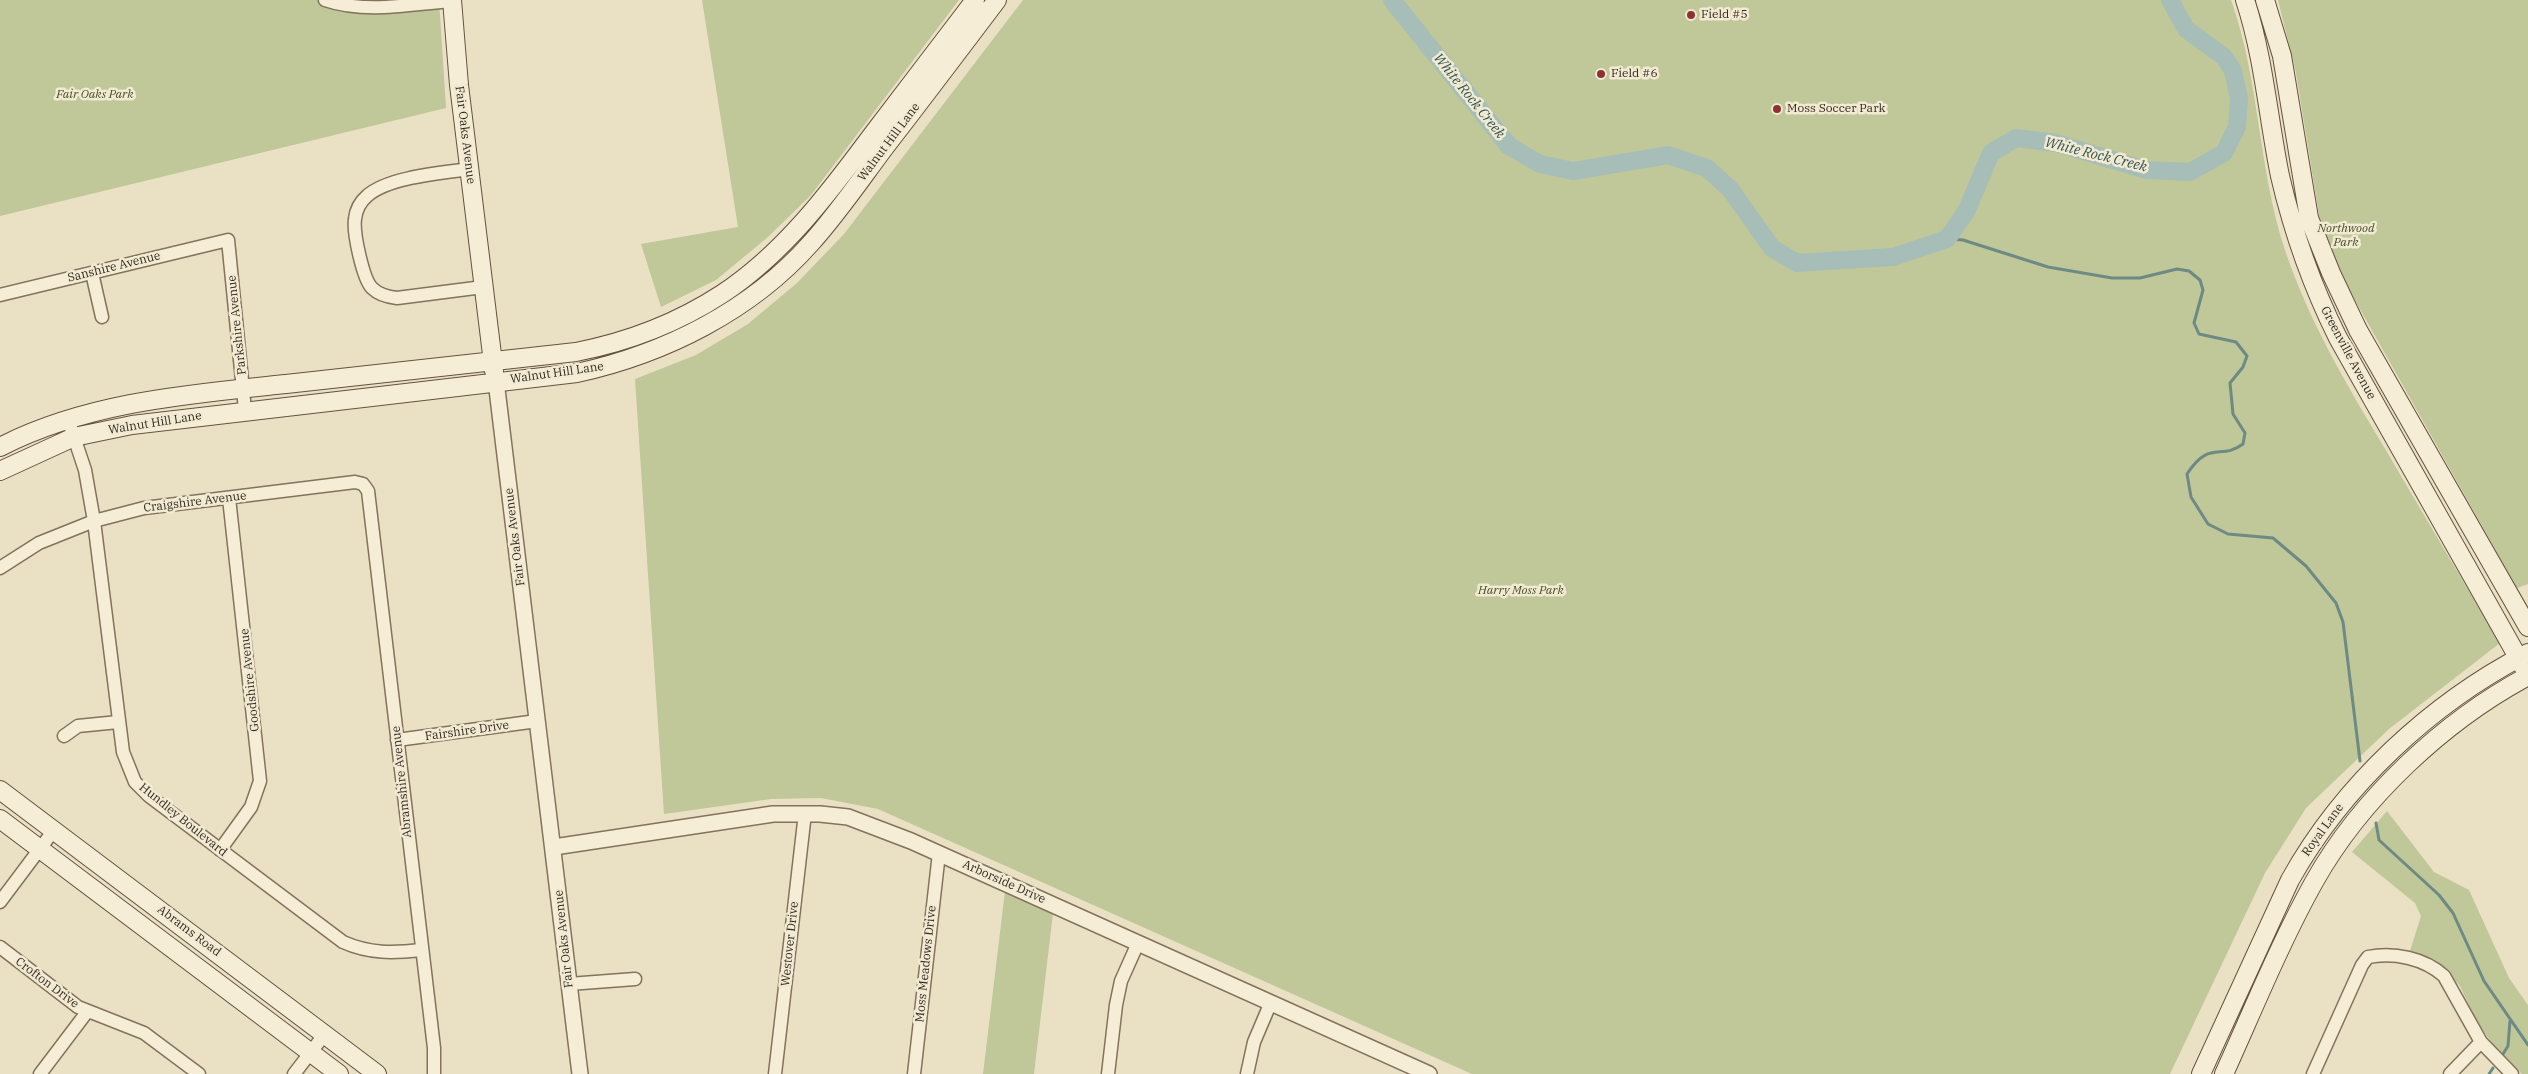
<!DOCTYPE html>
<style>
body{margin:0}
canvas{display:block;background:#eae0c4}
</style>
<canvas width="2528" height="1074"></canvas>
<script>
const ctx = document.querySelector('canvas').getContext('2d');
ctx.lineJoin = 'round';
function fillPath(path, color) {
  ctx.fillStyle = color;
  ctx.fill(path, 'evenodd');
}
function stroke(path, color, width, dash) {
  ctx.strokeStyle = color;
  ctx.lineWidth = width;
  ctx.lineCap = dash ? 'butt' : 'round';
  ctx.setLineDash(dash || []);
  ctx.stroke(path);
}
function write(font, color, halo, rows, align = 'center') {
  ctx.font = font + ' "IBM Plex Serif",serif';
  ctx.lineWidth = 5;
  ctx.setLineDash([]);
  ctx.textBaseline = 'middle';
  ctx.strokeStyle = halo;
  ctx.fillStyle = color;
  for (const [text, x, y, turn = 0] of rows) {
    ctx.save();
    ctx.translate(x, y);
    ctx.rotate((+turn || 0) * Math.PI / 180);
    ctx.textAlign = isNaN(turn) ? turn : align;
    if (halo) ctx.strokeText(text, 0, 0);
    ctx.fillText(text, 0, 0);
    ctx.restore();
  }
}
const green = new Path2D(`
 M0,0h439l7,108 -446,108z
 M702,0h257l-148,195 -43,42 -52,43 -55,27 -20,-63 97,-17z
 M1023,0h1208c29,81 27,169 54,250 24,72 63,137 102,202 37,64 75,127 113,191l-111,86 -83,79 -41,65 -95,201h-698l-594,-265 -57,-11 -50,1 -107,15 -29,-435 61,-24 52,-31 49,-41 47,-49z
 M2278,0h250v584l-11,4 -174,-309 -16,-36 -8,-28 -23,-142z
 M2387,811l47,61 35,18 40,88 19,27v69h-6l-30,-31 -16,-23 -16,-34 -20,-21 -30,-14 11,-35 -6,-13 -63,-51z
 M1005,891l48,22 -19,161h-51z`);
const stream = new Path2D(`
 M1947,239l16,1 85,27 64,11h28l37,-9 12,2 11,9 3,10 -9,33 5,11 37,8 11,14 -4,11 -13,16 3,31 12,19 -2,11c-23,17 -33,-5 -56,30l4,23 17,27 20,10 45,4 33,28 30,37 7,19 17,139
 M2376,823l3,17 60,55 14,18 31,68 44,64
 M2503,1054l5,-8 2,-25
 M2489,1074l4,-6`);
const river = new Path2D(`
 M1392,0l117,146 31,18 33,7 95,-16 39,13 23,21 42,59 25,15 96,-6 54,-18 19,-27 25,-59 25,-15 40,5 90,27 44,2 34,-19 13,-26 2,-29 -6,-27 -9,-14 -38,-28 -16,-29`);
const minor = new Path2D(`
 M325,0c41,14 86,4 127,1
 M470,169c-28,4 -82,8 -103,27 -7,6 -11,14 -12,23 -2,14 8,60 17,69 7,7 16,9 25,10l86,-11
 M92,273l10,44
 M0,295l228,-55 17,170
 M68,419l17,51 9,51 29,231 12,30 14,14 194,146c27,12 50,11 79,8
 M0,568l39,-25 55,-22 50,-13 211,-26 8,2 5,7 66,557v26
 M64,736l14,-10 40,-4
 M397,740l140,-19
 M220,850l31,-43 9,-26 -31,-283
 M0,902l54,-72
 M0,947l78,60 66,26 55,41
 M569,984l66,-5
 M40,1074l47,-62
 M294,1074l30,-39
 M775,1074l30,-261
 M914,1074l25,-221
 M1108,1074l8,-69 5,-24 17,-38
 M1247,1074l7,-32 17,-40
 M2313,1074l49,-109 6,-8c26,-5 56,1 76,19l37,66 31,32
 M2450,1074l31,-32`);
const tertiary = new Path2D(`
 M496,381l84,693
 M554,847l219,-33h47l28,3 63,24 518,233`);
const secondary = new Path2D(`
 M452,0l7,85 35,286
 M2245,0c19,58 23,117 35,176 13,56 32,110 58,162l190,337
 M2265,0l17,56 27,162 22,55 27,57 170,297
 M0,447c87,-45 190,-53 286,-63 97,-11 193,-21 290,-32 51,-10 103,-30 146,-58 61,-40 107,-101 150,-159 34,-45 69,-90 103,-135
 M0,471l74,-34 58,-12 445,-52c87,-19 174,-62 234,-130 27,-30 50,-64 74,-96 38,-49 75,-98 112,-147
 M0,790l377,284
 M0,819l339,255
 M2201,1074l89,-194c53,-95 141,-177 238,-227
 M2224,1074c29,-64 56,-131 90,-192 47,-84 130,-161 214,-206`);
const markers = [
 [1691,15,5,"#8d3331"],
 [1601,74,5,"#8d3331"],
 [1777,109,5,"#8d3331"]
];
const poiNames = [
 ["Field #5",1701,15],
 ["Field #6",1611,74],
 ["Moss Soccer Park",1787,109]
];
const parkNames = [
 ["Fair Oaks Park",95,95],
 ["Northwood",2346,229],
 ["Park",2346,243],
 ["Harry Moss Park",1521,591]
];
const streetNames = [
 ["Fair Oaks Avenue",465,135,83],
 ["Walnut Hill Lane",889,142,-53],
 ["Sanshire Avenue",114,267,-14],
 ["Parkshire Avenue",237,325,-96],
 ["Greenville Avenue",2348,353,62],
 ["Walnut Hill Lane",557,373,-8],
 ["Walnut Hill Lane",155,423,-9],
 ["Craigshire Avenue",195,502,-7],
 ["Fair Oaks Avenue",515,537,-97],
 ["Goodshire Avenue",250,680,-96],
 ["Fairshire Drive",467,731,-8],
 ["Abramshire Avenue",402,782,-96],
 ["Hundley Boulevard",183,820,39],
 ["Royal Lane",2323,830,-54],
 ["Arborside Drive",1004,882,24],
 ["Abrams Road",189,931,37],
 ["Fair Oaks Avenue",564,939,-96],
 ["Westover Drive",790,944,-84],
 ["Moss Meadows Drive",926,964,-84],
 ["Crofton Drive",47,983,37]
];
const waterNames = [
 ["White Rock Creek",1469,96,51],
 ["White Rock Creek",2096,155,14]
];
fillPath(green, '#c0c799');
stroke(stream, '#6d8b84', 3);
stroke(river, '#a6beb7', 18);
stroke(minor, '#83725c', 15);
stroke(tertiary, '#83725c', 18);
stroke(secondary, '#65533f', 20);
stroke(minor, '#f6edd7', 12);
stroke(tertiary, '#f6edd7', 15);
stroke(secondary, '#f6edd7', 18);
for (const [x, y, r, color] of markers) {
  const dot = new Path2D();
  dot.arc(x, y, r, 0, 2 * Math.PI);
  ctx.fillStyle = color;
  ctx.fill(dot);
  stroke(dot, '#f2ead3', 2);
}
write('12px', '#342a1f', '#f2ead3', poiNames, 'left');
write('italic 12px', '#444f27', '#f2ead3', parkNames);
write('12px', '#342a1f', '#f2ead3', streetNames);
write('italic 14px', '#2f5352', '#f2ead3', waterNames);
</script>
